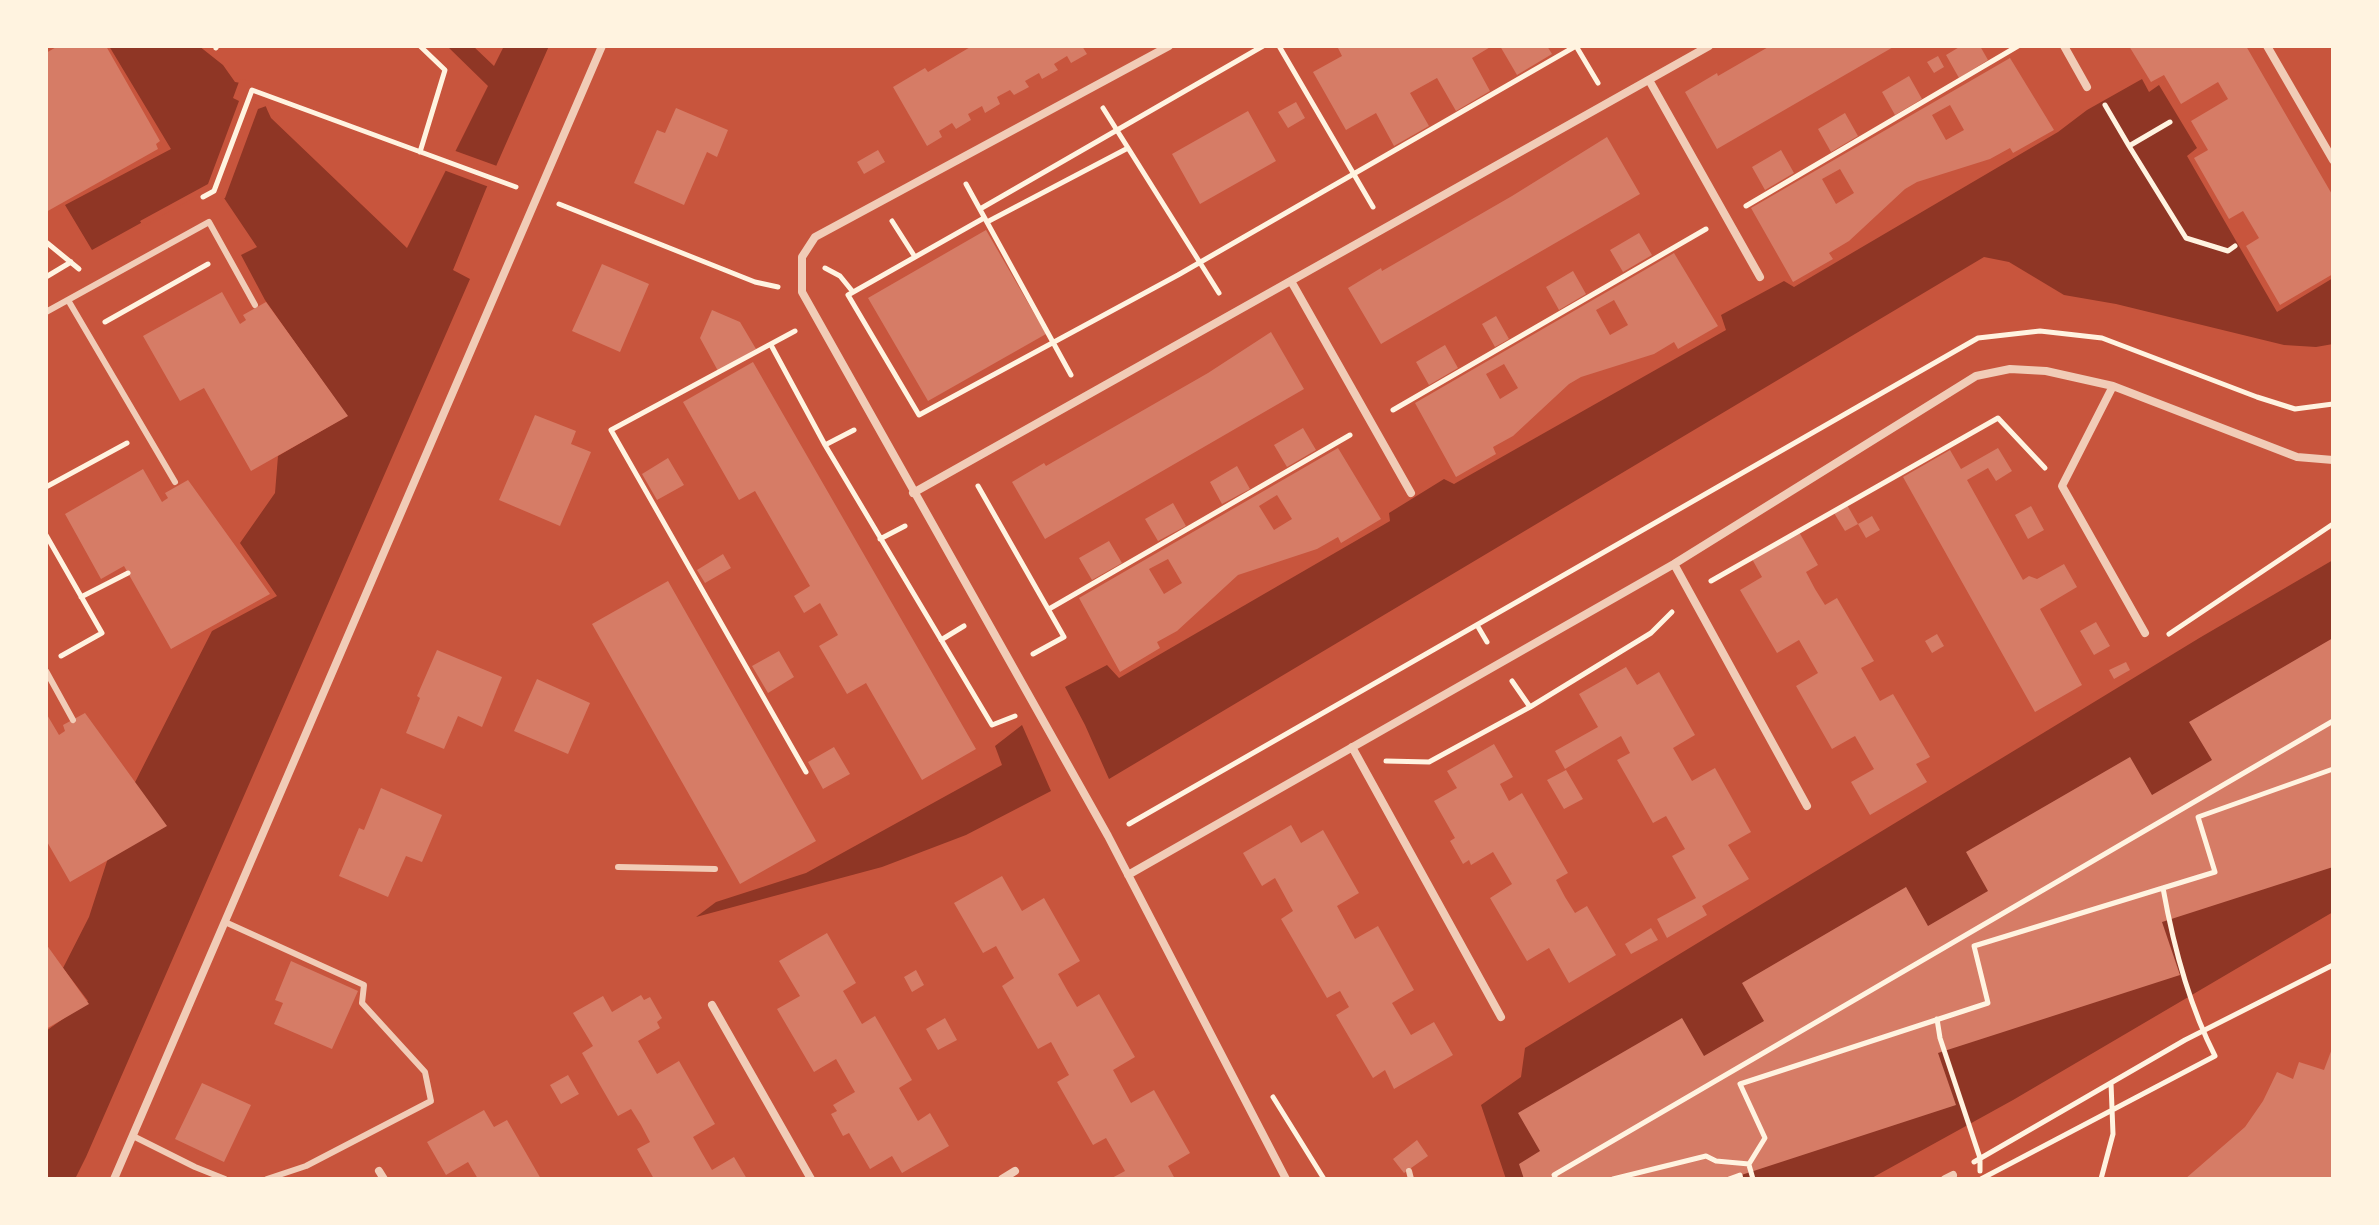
<!DOCTYPE html>
<style>
body{margin:0}
#map{position:relative;width:2379px;height:1225px;overflow:hidden;background:#c8553d;font-family:Karla,sans-serif}
canvas{display:block}
.frame{position:absolute;inset:0;border:48px solid #fff3e0;pointer-events:none}
</style>
<div id="map">
<canvas width="2379" height="1225"></canvas>
<div class="frame"></div>
</div>
<script>
const ctx = document.querySelector('canvas').getContext('2d');
ctx.lineJoin = 'round';
function fillPath(path, color) {
  ctx.fillStyle = color;
  ctx.fill(path, 'evenodd');
}
function stroke(path, color, width, dash) {
  ctx.strokeStyle = color;
  ctx.lineWidth = width;
  ctx.lineCap = dash ? 'butt' : 'round';
  ctx.setLineDash(dash || []);
  ctx.stroke(path);
}
const water = new Path2D(`
 M109,46h90l24,19 12,17c24,4 27,16 36,36l136,130 81,-162 -41,-40h26l21,20 10,-20h45l-63,143 -33,81 17,9 -384,878 -11,22h-29v-148l42,-30 -25,-33 26,-51 39,-121 84,-165 65,-35 -37,-53 35,-50 3,-37 69,-40 -82,-116 -24,-45 16,-8 -33,-49 -18,-11 -114,63 -27,-45 106,-56z
 M2142,79l7,13 10,-7 38,63 -10,8 90,156 56,-34v66l-17,3 -32,-2 -168,-41 -52,-9 -55,-33 -25,-5 -875,522 -24,-54 -20,-38 42,-22 12,13 271,-157 -1,-8 55,-34 10,5 272,-154 -5,-15 63,-34 10,6 264,-155 29,-22z
 M2333,560v352l-320,188 -143,79h-364l-25,-74 40,-28 4,-29 676,-411z
 M1022,725l29,66 -85,44 -84,32 -186,50 20,-15 90,-29 196,-108 -7,-19z`);
const pier = new Path2D(`
 M240,79l11,2 14,13 4,11 -11,4 -33,89 -5,2 -14,-9 -63,35 -3,-5 68,-37 31,-83 -6,-3z
 M450,149l47,17 -8,21 -48,-18z`);
const building = new Path2D(`
 M58,46h48l54,95 -4,3 2,5 -112,63v-159z
 M972,46h110l5,8 -16,9 -4,-7 -13,8 4,6 -16,9 -3,-6 -14,8 4,6 -15,8 -4,-5 -13,7 3,7 -15,9 -3,-7 -14,8 3,6 -15,9 -4,-6 -13,8 3,6 -15,9 -34,-59 32,-19 3,4z
 M1337,46h155l-20,12 18,33 -34,20 -19,-33 -27,15 19,33 -35,20 -18,-33 -30,17 -33,-58 29,-16z
 M1500,46h47l5,8 -35,21z
 M1770,46h125l-178,103 -32,-57 32,-19 1,3z
 M1961,46h19l8,14 -29,18 -13,-23z
 M2129,46h117l87,150v78l-53,31 -34,-59 13,-8 -16,-27 -14,8 -35,-61 14,-8 -17,-29 37,-22 -10,-17 -37,22 -17,-29 -13,7z
 M1938,56l6,11 -10,6 -7,-11z
 M2010,58l44,72 -41,23 -3,-5 -20,11 -73,23 -12,7 -56,52 -20,12 4,6 -40,23 -42,-74zM1950,105l14,25 -18,10 -14,-25zM1840,169l14,24 -18,11 -14,-25z
 M1909,76l13,23 -27,16 -13,-23z
 M1296,102l9,16 -17,10 -10,-16z
 M676,108l52,22 -11,27 -10,-5 -23,53 -50,-22 23,-53 8,3z
 M1248,111l28,50 -76,43 -28,-50z
 M1845,113l13,23 -27,16 -13,-23z
 M1607,137l33,57 -259,150 -33,-56 33,-20 1,3 130,-75z
 M878,150l7,12 -21,12 -7,-12z
 M1781,150l13,23 -29,17 -13,-23z
 M986,230l60,104 -118,67 -60,-103z
 M1639,233l13,22 -29,17 -13,-22z
 M1674,253l44,73 -40,23 -4,-7 -20,12 -73,23 -12,7 -56,52 -20,11 3,7 -40,23 -41,-74zM1614,300l14,25 -18,10 -14,-25zM1504,364l14,24 -18,11 -14,-25z
 M602,264l47,20 -29,68 -48,-21z
 M1573,271l13,23 -27,16 -13,-23z
 M222,292l18,32 6,-4 -3,-5 23,-13 82,114 -97,55 -47,-83 -24,13 -37,-65z
 M712,310l28,12 16,27 -38,22 -18,-33z
 M1496,316l13,23 -14,8 -13,-23z
 M1271,332l33,57 -259,150 -33,-57 32,-19 2,3 162,-93z
 M1445,345l13,23 -29,17 -13,-23z
 M753,362l223,387 -54,31 -56,-97 -19,11 -28,-48 19,-11 -18,-32 -16,10 -10,-17 16,-10 -55,-95 -16,9 -56,-98z
 M535,415l41,16 -5,13 20,8 -31,74 -61,-26z
 M1303,428l13,22 -29,17 -13,-22z
 M1338,448l43,71 -40,24 -3,-6 -21,12 -79,26 -61,56 -20,11 3,6 -40,24 -41,-74zM1277,495l15,24 -18,11 -15,-24zM1168,559l14,24 -18,11 -15,-25z
 M1998,448l14,23 -16,10 -8,-13 -21,12 56,100 6,-4 8,3 27,-15 13,23 -37,22 42,76 -47,27 -132,-235 47,-27 11,19z
 M668,458l16,27 -27,15 -15,-26z
 M1237,466l13,23 -28,15 -12,-22z
 M143,469l19,33 6,-4 -3,-5 23,-13 82,114 -99,55 -47,-83 -23,13 -36,-65z
 M1173,503l13,23 -28,15 -13,-22z
 M1847,505l11,19 -13,7 -11,-18z
 M2031,506l13,24 -16,9 -13,-24z
 M1872,516l8,14 -14,8 -8,-14z
 M1799,532l19,33 -12,7 9,17 10,16 12,-7 37,63 -13,7 19,33 13,-7 37,63 -14,7 11,18 -57,33 -19,-33 23,-13 -19,-33 -23,13 -36,-63 22,-13 -19,-33 -22,13 -37,-63 22,-13 -10,-18z
 M1109,541l13,22 -30,17 -13,-22z
 M723,554l8,14 -26,15 -8,-13z
 M668,581l148,260 -76,43 -148,-260z
 M2096,622l14,24 -16,9 -14,-24z
 M1937,634l7,12 -12,7 -7,-12z
 M2333,638v229l-171,55 18,53 -242,78 18,52 -227,74h-205l-5,-15 21,-13 -22,-38 164,-95 22,38 60,-35 -22,-38 164,-96 22,39 60,-35 -22,-39 164,-95 22,38 60,-35 -23,-38z
 M437,650l65,27 -20,50 -24,-11 -14,33 -38,-16 14,-35 -3,-2z
 M779,651l15,26 -26,16 -16,-27z
 M2126,662l4,8 -16,9 -5,-9z
 M1626,667l11,18 22,-13 36,63 -22,13 19,33 23,-13 36,64 -23,13 21,34 -47,27 5,9 -40,23 -10,-19 39,-21 -24,-42 13,-7 -19,-33 -13,7 -13,-23 -23,-40 13,-7 -9,-17 -56,33 -10,-18 43,-24 -19,-33z
 M537,679l53,24 -22,51 -54,-23z
 M46,713l13,22 6,-4 -2,-6 22,-12 82,113 -97,56 -24,-42z
 M1494,744l19,33 -13,7 9,17 13,-8 46,80 -12,7 9,17 10,16 12,-7 29,49 -47,28 -20,-35 -22,13 -37,-63 22,-14 -19,-32 -22,13 -2,-5 -6,4 -13,-23 5,-3 -21,-37 23,-13 -10,-17z
 M834,747l16,27 -27,15 -15,-27z
 M1566,770l17,29 -19,10 -17,-29z
 M381,788l61,27 -20,47 -16,-6 -18,41 -49,-21 20,-48 5,2z
 M1291,825l10,18 22,-13 36,63 -22,13 18,33 23,-13 36,64 -22,13 19,32 23,-13 19,33 -59,34 -9,-19 -12,8 -37,-63 13,-8 -9,-16 -13,7 -46,-79 12,-8 -18,-33 -13,8 -19,-33z
 M1002,876l20,35 22,-13 36,63 -22,13 9,16 10,17 22,-13 36,63 -22,13 18,33 23,-13 36,63 -22,13 7,13h-65l15,-8 -19,-33 -13,7 -36,-63 12,-7 -18,-33 -13,7 -36,-63 12,-8 -18,-32 -13,7 -29,-50z
 M1651,928l7,12 -27,14 -6,-10z
 M827,933l29,50 -13,8 19,33 13,-8 37,64 -13,8 19,33 12,-8 19,33 -47,27 -10,-17 -22,13 -21,-36 -6,3 -12,-22 6,-3 -4,-6 22,-13 -19,-33 -22,13 -37,-63 23,-13 -21,-35z
 M46,944l43,60 -43,25z
 M291,961l67,30 -26,58 -58,-25 9,-21 -8,-3z
 M916,970l8,15 -12,7 -8,-15z
 M641,995l3,5 6,-3 12,21 -5,4 3,6 -22,13 19,33 22,-13 36,63 -22,13 9,16 10,17 22,-13 13,22h-93l-17,-30 13,-7 -9,-17 -10,-16 -13,7 -18,-31 -18,-32 11,-7 -20,-33 30,-17 9,16z
 M945,1018l12,22 -19,10 -12,-21z
 M2333,1046v133h-148l60,-52 18,-26 14,-29 16,7 6,-17 25,8z
 M568,1075l11,19 -18,10 -11,-19z
 M202,1083l49,22 -27,57 -49,-23z
 M484,1110l10,17 13,-7 34,59h-63l-10,-17 -22,13 -19,-33z
 M1417,1140l11,16 -24,17 -11,-14z`);
const path = new Path2D(`
 M1279,46l94,161
 M1576,46l22,37
 M216,48l1,-2
 M2105,105l24,41 41,-24
 M1103,108l116,185
 M2129,146l57,92 42,13 7,-5
 M420,152l25,-82 -25,-24
 M966,184l105,191
 M203,197l11,-6 38,-101 264,97
 M559,204l196,78 23,5
 M1746,206l272,-160
 M980,209l283,-163
 M984,218l-136,77 71,120 259,-140 398,-229
 M892,221l23,36
 M987,222l141,-74
 M46,242l33,27
 M825,268l15,8 13,16
 M46,277l25,-15
 M105,322l103,-58
 M795,331l-184,99 195,342
 M771,345l54,100 29,-15
 M1393,410l313,-181
 M825,445l167,280 23,-9
 M978,486l86,151 -31,17
 M46,487l81,-44
 M46,535l56,98 -41,23
 M880,539l25,-13
 M1711,581l287,-163 47,50
 M81,597l47,-24
 M1049,609l301,-174
 M1477,625l10,17
 M2169,634l164,-110
 M941,640l23,-14
 M1512,681l18,26
 M1386,761l43,1 101,-55 121,-74 21,-21
 M1129,824l849,-486 62,-7 62,7 155,59 38,12 38,-5
 M1937,1019l3,19 40,120v13
 M1273,1097l51,82
 M1974,1162l211,-122 148,-75
 M1749,1164l16,-26 -25,-54 248,-81 -14,-57 241,-74 -17,-55 135,-48
 M1749,1165l4,14
 M1556,1179l-2,-4 779,-454
 M1613,1179l93,-23 10,5 33,3
 M1729,1179l11,-4 1,4
 M1981,1179l234,-123c-26,-51 -42,-112 -52,-168
 M2101,1179l12,-45 -2,-51`);
const service = new Path2D(`
 M68,300l107,182
 M46,312l163,-90 46,83
 M46,671l27,49
 M618,867l97,2
 M225,922l139,63 -2,18 63,69 6,29 -125,65 -39,13
 M133,1136l62,31 30,12
 M1409,1171l2,8`);
const minor = new Path2D(`
 M1169,46l-354,191 -13,20v35l306,544 178,343
 M2064,46l23,41
 M2267,46l66,114
 M1649,80l111,197
 M1291,281l120,212
 M2113,386l-51,100 83,147
 M913,493l796,-447
 M1674,564l133,242
 M1352,747l149,270
 M1128,875l546,-311 302,-188 34,-7 36,2 67,15 184,71 36,3
 M712,1005l99,174
 M379,1171l5,8
 M114,1179l488,-1133
 M1002,1179l13,-8
 M1945,1179l8,-4`);
fillPath(water, '#8f3625');
fillPath(pier, '#c8553d');
fillPath(building, '#d67c66');
stroke(path, '#fff3e0', 5);
stroke(service, '#f1ccb7', 6);
stroke(minor, '#f1ccb7', 8);
</script>
